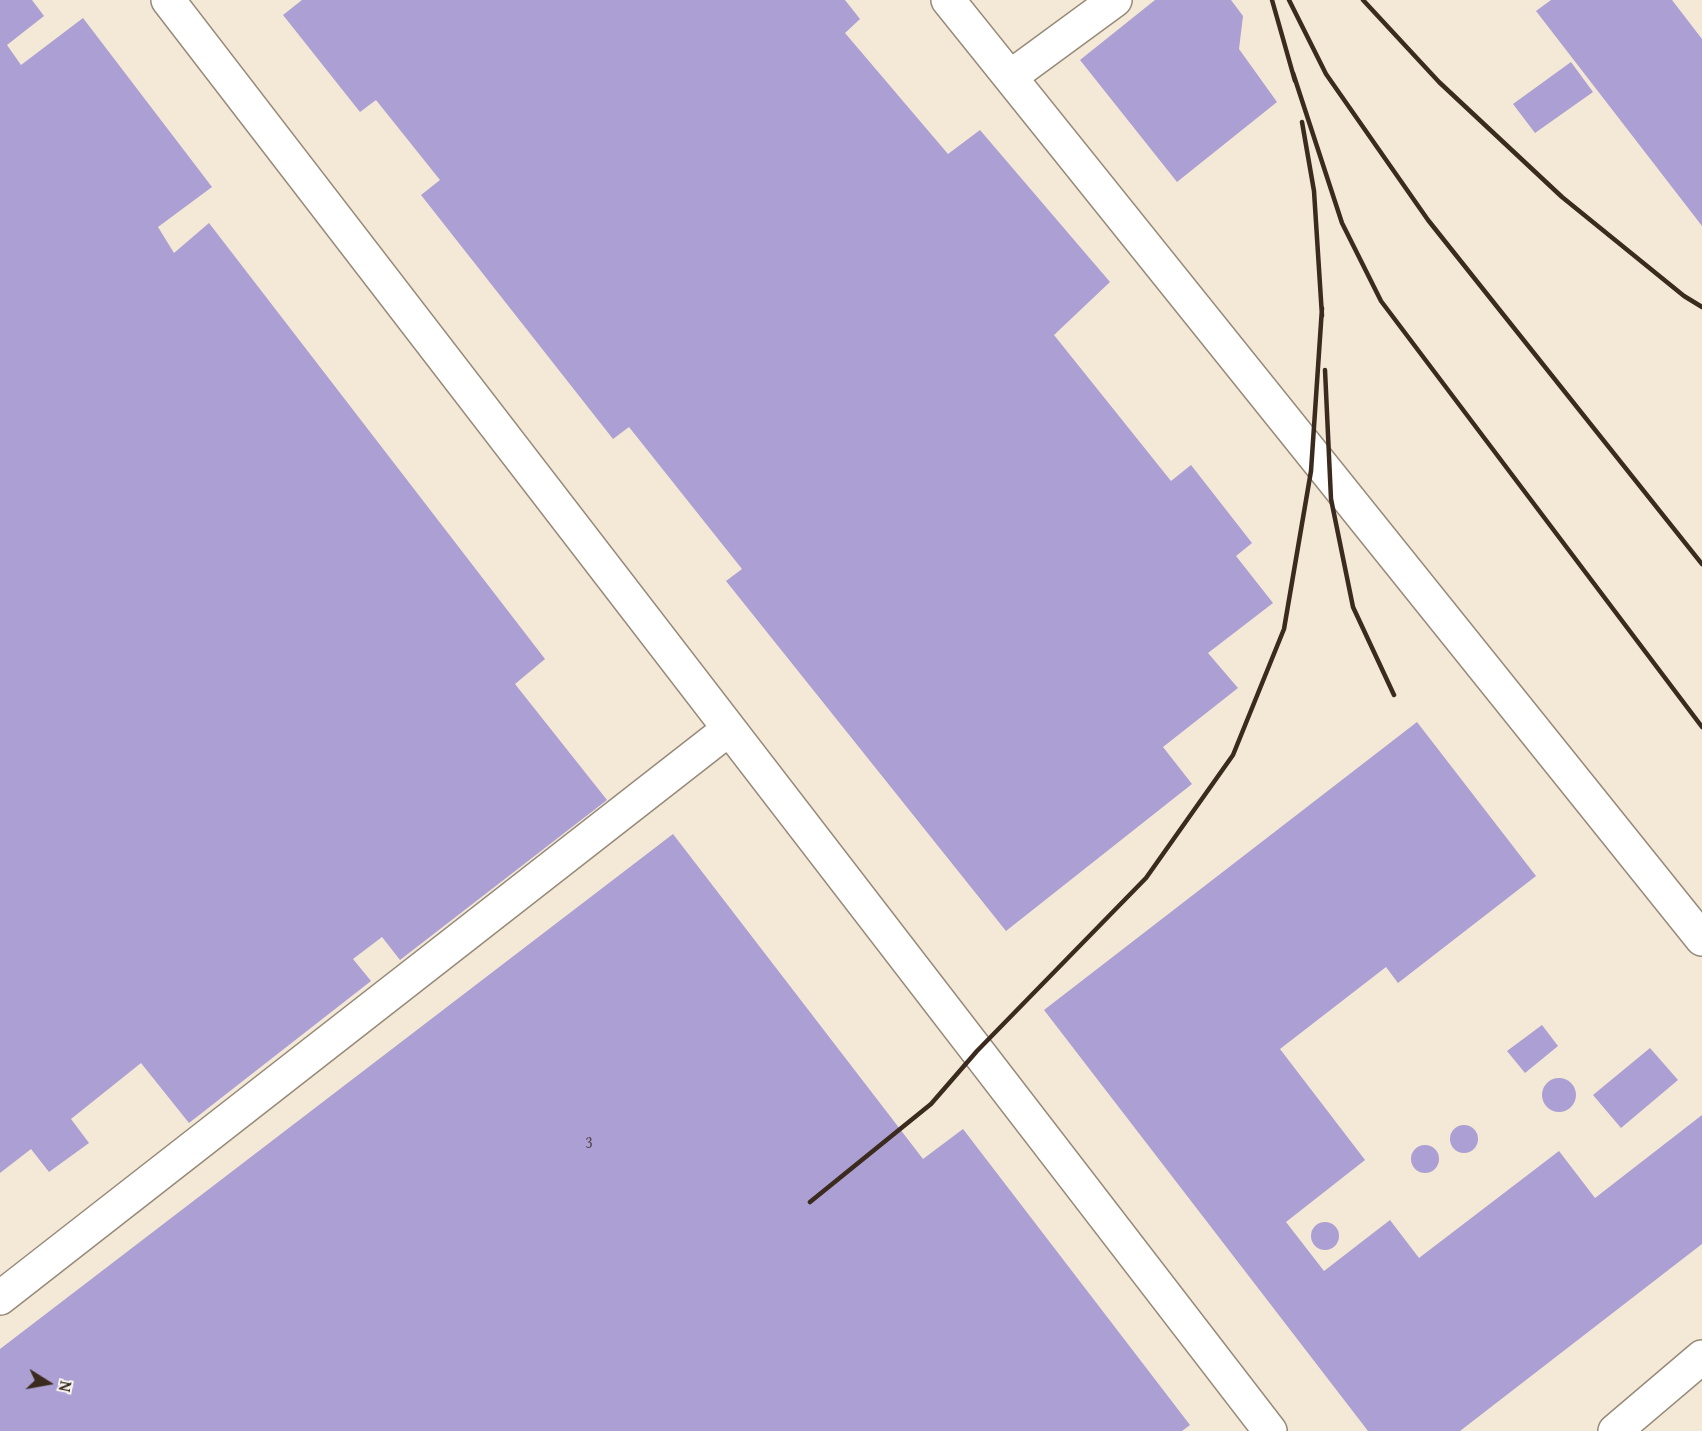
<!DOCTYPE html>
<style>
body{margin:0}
#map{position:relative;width:1702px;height:1431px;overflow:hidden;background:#f3e9d6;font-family:"Gentium Book Plus",serif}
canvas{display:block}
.north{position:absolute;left:18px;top:1353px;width:60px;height:60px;-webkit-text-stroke:4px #f6f6f2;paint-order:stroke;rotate:101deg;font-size:16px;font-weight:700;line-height:24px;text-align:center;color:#3b2a1e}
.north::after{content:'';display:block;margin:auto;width:21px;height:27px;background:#3b2a1e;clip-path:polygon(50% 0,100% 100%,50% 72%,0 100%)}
</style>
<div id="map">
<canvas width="1702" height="1431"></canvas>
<div class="north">N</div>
</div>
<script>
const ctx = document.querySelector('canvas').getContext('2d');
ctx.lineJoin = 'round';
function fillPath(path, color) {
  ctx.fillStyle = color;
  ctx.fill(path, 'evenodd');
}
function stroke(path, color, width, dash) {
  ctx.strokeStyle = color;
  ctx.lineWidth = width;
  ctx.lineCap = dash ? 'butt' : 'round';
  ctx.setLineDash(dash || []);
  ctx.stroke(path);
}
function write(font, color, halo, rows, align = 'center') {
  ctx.font = font + ' "Gentium Book Plus",serif';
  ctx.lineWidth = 4.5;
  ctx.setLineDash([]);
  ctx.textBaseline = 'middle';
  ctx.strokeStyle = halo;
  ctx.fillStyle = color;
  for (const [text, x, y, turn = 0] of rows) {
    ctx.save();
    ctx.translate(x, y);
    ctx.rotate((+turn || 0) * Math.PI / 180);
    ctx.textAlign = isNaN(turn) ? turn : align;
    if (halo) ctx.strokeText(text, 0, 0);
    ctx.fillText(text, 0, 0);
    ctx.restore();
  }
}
const building = new Path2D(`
 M0,0h32l12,16 -37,29 14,20 62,-47 129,169 -54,40 16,26 35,-30 336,436 -30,25 92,116 -207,160 -18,-23 -29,22 18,22 -182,142 -48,-60 -70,56 18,24 -40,29 -18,-23 -31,24z
 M302,0h543l15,19 -15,14 103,121 32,-24 130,152 -56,53 117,146 20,-16 61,78 -16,13 37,47 -65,50 30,35 -75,59 29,37 -186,147 -280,-350 16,-12 -113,-142 -16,12 -192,-244 19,-15 -64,-80 -16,12 -77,-97z
 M1155,0h76l12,16 -4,33 38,53 -100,80 -97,-122z
 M1551,0h121l30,39v187l-166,-215z
 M1571,62l22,30 -58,41 -22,-29z
 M1417,722l119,154 -138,107 -12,-16 -106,82 85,111 -79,62 38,49 66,-51 29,38 140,-107 36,47 107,-83v129l-242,187h-92l-324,-421z
 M673,834l250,325 40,-30 227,296 -8,6h-1182v-82z
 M1542,1025l16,21 -33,27 -18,-22z
 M1650,1048l28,32 -57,48 -28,-33z
 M1542 1095a17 17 0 1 1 34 0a17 17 0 1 1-34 0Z
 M1450 1139a14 14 0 1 1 28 0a14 14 0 1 1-28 0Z
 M1411 1159a14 14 0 1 1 28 0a14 14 0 1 1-28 0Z
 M1311 1236a14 14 0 1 1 28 0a14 14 0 1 1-28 0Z`);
const minor = new Path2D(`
 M168,0l1102,1431
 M948,0l754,939
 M1010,77l105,-77
 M0,1298l729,-569
 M1615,1431l87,-74`);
const rail = new Path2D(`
 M1272,0l23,81
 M1289,0l37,74 102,146 274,344
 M1363,0l76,82 123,115 122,99 18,11
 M1293,73l49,150 39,78 321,426
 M1302,122l12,69 8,125
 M1325,370l6,129 22,108 41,88
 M810,1202l121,-98 46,-53 169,-173 87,-123 51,-126 27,-158 11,-163`);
const numberNames = [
 ["3",589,1144]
];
fillPath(building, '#ac9fd3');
stroke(minor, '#978a7a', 36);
stroke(minor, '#fff', 33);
stroke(rail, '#3b2a1e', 4.5);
write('16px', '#57474b', null, numberNames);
</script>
